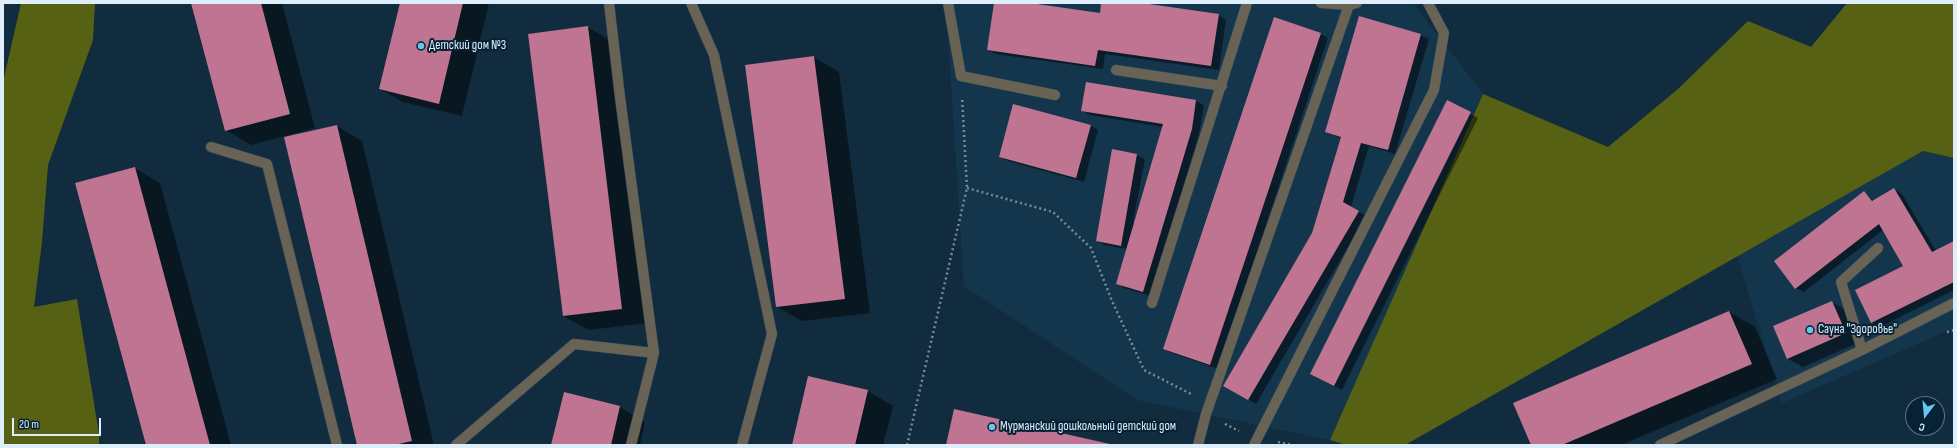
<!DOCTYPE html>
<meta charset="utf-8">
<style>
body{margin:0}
#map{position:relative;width:1957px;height:448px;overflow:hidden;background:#112c3e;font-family:"Sofia Sans Condensed",sans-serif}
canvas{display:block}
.frame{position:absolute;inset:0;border:4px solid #deeefa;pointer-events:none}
.north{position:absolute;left:1905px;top:396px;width:40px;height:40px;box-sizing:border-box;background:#072234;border:1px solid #5d7483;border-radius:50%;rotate:196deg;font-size:11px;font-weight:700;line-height:16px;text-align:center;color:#deeefa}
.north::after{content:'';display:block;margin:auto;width:14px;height:18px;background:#65c5ee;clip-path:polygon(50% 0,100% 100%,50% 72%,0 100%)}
.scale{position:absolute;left:12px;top:418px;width:89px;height:18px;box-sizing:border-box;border:2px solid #deeefa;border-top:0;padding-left:5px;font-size:12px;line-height:14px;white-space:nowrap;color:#deeefa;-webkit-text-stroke:3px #072234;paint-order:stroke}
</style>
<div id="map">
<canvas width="1957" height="448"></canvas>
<div class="frame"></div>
<div class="north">С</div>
<div class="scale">20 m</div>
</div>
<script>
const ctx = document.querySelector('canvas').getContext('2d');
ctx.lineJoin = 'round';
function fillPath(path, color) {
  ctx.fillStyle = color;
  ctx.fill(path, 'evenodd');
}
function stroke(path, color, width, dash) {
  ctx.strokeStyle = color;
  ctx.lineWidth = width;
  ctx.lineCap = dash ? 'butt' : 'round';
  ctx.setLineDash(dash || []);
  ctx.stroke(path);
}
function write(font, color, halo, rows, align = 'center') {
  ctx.font = font + ' "Sofia Sans Condensed",sans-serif';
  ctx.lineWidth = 4;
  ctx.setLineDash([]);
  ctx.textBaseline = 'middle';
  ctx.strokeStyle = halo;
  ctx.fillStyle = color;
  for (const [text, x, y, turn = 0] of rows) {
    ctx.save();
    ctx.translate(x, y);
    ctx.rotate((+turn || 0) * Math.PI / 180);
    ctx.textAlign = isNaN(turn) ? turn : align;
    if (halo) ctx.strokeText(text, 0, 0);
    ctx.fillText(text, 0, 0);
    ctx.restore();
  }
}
const built = new Path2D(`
 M946,3h467l70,91 -153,346 -193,-40 -173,-114z
 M1923,151l31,7v170l-172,75 -45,-147z`);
const forest = new Path2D(`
 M21,3h74l-2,37 -45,125 -6,77 -8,65 43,-8 22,135v11h-96v-363z
 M1847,3h107v155l-31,-7 -518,294h-58l-17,-5 153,-346 125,53 70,-58 70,-68 63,26z`);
const shadow = new Path2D(`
 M192,3h90l33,125 -64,17 -25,-15z
 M401,3h88l-27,113 -59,-14 -23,-13z
 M995,3h28l78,11 1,-11h33l84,12 7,5 -7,50 -114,-16 -2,15 -107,-15 -8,-4z
 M1360,17l61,18 8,4 -34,115 -26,-8 -18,61 15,9 -110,188 -32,-19 89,-152 28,-95 -15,-6z
 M588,27l25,15 34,281 -58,7 -26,-14z
 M1321,34l7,4 -110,331 -46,-16 -8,-4z
 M814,57l25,15 31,241 -68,8 -25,-14z
 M1087,83l109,18 8,4 -5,29 -48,162 -27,-8 -7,-5 10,-34 -23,-4 -7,-5 16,-90 24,5 8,4 -12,63h2l28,-95 -73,-12 -8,-5z
 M1448,102l30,16 -136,272 -24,-12z
 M1090,125l8,5 -14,52 -76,-21 -8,-4z
 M337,126l25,15 72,304h-76z
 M135,168l25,15 71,262h-83z
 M1894,189l8,5 34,57 18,-9v48l-74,37 -8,-5 32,-56 -21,-36 -79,62 -8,-4 68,-96 10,9z
 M1831,302l15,8 14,32 -57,25 -15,-8 -14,-32z
 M1729,312l26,15 22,52 -156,66h-89z
 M868,391l25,15 -10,39h-90z
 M620,407l25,15 -5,23h-88z`);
const building = new Path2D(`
 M191,3h70l29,111 -65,17z
 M400,3h63l-24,101 -60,-15z
 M994,3h36l70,10 1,-10h41l77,11 -8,52 -113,-16 -3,16 -108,-16z
 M1359,16l62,18 -33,116 -27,-7 -18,59 16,9 -111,189 -25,-14 89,-153 29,-96 -16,-5z
 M1274,17l47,16 -111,332 -47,-16z
 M588,26l34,283 -59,7 -35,-282z
 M814,56l31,243 -69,8 -31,-242z
 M1086,82l110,18 -4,29 -49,163 -27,-8 47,-160 -82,-13z
 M1447,100l24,12 -137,274 -24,-12z
 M1013,104l78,21 -15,53 -77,-21z
 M337,125l75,316 -18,4h-37l-73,-308z
 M1112,149l25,5 -16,92 -25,-5z
 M135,167l75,278h-64l-71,-262z
 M1894,188l38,64 22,-11v41l-83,41 -16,-33 48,-24 -24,-42 -84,65 -21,-28 90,-70 8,10z
 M1832,301l14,32 -59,26 -14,-33z
 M1729,311l23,53 -190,81h-31l-18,-42z
 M808,376l60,14 -13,55h-63z
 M564,392l56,14 -9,39h-60z
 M954,409l156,35v1h-164z`);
const path = new Path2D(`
 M967,188l86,24 38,36 21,53 32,69 47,24
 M1947,332l7,-2
 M1225,424l14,7
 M1278,442l15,3
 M907,445l60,-257 -5,-91`);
const minor = new Path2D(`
 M609,3l11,94 34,256 -23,92
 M691,3l23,52 58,279 -30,111
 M948,3l13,73 94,19
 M1321,3l28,2 8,-2
 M1116,70l106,16
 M211,147l56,17 70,281
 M1152,303l95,-300
 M1862,350l-21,-68 37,-34
 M456,445l118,-101 80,9
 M1198,445l8,-31 143,-409
 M1254,445l180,-355 10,-57 -16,-30
 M1660,445l202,-95 92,-47`);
const markers = [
 [421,46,4,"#65c5ee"],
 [1810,330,4,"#65c5ee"],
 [992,427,4,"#65c5ee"]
];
const poiNames = [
 ["Детский дом №3",429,46],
 ["Сауна \"Здоровье\"",1818,330],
 ["Мурманский дошкольный детский дом",1000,427]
];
fillPath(built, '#14364d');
fillPath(forest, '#576114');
fillPath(shadow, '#0007');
fillPath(building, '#bf7591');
stroke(minor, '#2e4758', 11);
stroke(path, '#768b9a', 2.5, [2, 3]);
stroke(minor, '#696356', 10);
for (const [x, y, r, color] of markers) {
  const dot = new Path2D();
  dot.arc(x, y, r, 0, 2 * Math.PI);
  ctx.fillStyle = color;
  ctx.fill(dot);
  stroke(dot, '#072234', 1.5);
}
write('13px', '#deeefa', '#072234', poiNames, 'left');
</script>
